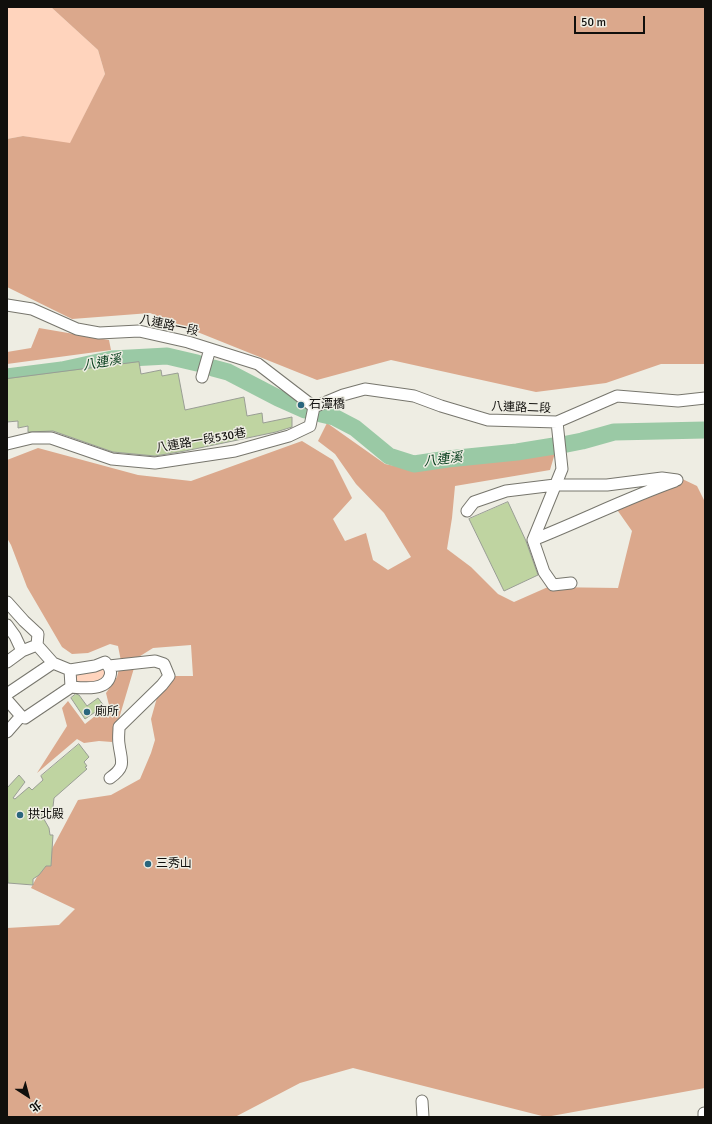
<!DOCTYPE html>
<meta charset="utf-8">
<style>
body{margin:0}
#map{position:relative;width:712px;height:1124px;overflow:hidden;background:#eeede3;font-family:Signika,"Noto Sans TC",sans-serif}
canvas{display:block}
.frame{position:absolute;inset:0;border:8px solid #100f0c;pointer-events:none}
.north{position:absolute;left:8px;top:1076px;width:40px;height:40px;-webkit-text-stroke:3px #eeede3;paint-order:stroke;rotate:144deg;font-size:11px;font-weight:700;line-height:16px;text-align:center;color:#100f0c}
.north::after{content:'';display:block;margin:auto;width:14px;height:18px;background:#100f0c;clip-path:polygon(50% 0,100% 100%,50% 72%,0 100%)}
.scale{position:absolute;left:574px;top:16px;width:71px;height:18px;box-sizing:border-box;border:2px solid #100f0c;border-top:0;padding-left:5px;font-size:12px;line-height:14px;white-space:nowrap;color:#100f0c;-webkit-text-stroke:3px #eeede3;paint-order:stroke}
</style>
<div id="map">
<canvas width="712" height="1124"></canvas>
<div class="frame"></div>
<div class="north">北</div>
<div class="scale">50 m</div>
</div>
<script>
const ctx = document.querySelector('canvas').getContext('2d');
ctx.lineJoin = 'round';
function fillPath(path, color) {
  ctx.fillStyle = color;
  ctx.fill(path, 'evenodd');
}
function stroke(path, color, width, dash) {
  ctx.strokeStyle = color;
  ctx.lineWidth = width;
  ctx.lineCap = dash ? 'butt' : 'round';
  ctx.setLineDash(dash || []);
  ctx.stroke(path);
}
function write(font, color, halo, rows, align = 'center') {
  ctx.font = font + ' Signika,"Noto Sans TC",sans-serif';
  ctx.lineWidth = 3;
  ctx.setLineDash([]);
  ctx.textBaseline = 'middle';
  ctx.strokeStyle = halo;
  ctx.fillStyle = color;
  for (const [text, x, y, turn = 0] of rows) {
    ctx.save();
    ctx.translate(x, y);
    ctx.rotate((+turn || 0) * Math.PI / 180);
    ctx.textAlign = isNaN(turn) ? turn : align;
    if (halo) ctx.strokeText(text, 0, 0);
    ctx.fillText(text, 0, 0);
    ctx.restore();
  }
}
const green = new Path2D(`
 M7,7h44l47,43 7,24 -35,70 -47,-8 -16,3z
 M114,661c-3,7 -6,19 -10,25 -7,9 -20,9 -30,6v-25z`);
const forest = new Path2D(`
 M51,7h654v357h-44l-55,19 -70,9 -145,-32 -74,20 -167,-67 -78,6 -65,-32v-148l16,-3 47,7 35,-69 -7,-24z
 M39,328l70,12 2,10 -104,14v-12l24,-4z
 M327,423l58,41 35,7 31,-5 104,-13 -5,17 -95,16 -3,32 -5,31 24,18 27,27 16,8 34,-15 70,1 14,-57 -19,-27 61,-29 23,11 8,16v586l-159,29 -193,-49 -53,15 -65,34h-228v-189l52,-3 16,-16 -44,-21 47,-88 33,-5 29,-16 11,-26 4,-13 -4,-21 7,-25 16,-18h19l-2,-31 -38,3 -16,10 -25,84 -13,-1 -15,2 -7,-4 -40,34 30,-47 -5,-18 6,-7 17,23 24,-19 -3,-12 11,-16 4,-16 -3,-15 -8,-2 -22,9 -16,1 -10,-7 -35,-60 -16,-42 -4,-7v-78l31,-12 100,27 53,6 111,-40 31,19 19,38 -19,21 12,22 21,-8 7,27 15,10 23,-13 -27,-44 -28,-29 -21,-30 -17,-13z`);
const river = new Path2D(`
 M213,368l15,4 50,26 27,12
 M7,377l55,-7 50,-11 55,-3 30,7
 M321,414l13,3 21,11 34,28 25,8 34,-5 69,-7 37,-6
 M567,444l15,-3 32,-9 91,-2`);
const building = new Path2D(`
 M139,362l2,12 20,-4 1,6 16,-3 7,37 59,-13 3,19 15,-3 1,10 29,-6v10l-16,5 -91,19 -30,5 -42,-4 -60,-21 -25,1v-6l-10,2v-7l-11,1v-43z
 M508,502l18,39 12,34 -34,16 -35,-72z
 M76,694l3,1 8,11 11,-8 6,8 -19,13 -14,-21z
 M79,744l10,13 -5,5 3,4 -2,1 2,2 -33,29 -2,18 -11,-2 8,14 1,7h3l-2,31h-5l-7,9 -6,4v6l-25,-2 -1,-95 12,-13 6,7 -12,16 2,1 14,-12 3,3 11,-10 -2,-4z`);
const minor = new Path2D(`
 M7,305l25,4 45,20 22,4 40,-2 49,11 70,22 56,43
 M202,377l8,-28
 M314,407l29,-12 22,-6 49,7 27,10 47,14 69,2 60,-26 61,5 27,-3
 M557,422l5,47 -29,71 11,32 9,13 18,-2
 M7,444l25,-6h19l61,21 43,4 80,-12 54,-15 21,-10 4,-19
 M467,511l7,-9 32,-11 49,-6h52l55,-7 15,2
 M533,540c48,-19 94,-42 142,-59
 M7,602l17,19 14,13 -1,11 -15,6 -15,11
 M7,625l8,11 7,15
 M109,666l46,-5 9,3 5,12 -7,9 -43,42c0,6 -1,11 0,17 2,17 8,22 -9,34
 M70,670l25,-4 10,-4c4,4 7,8 5,14 -4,15 -27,12 -39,11
 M7,694l46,-31 -16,-18
 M7,700l14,16 4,2 46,-31 -1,-17 -17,-7
 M7,732l14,-16
 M422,1101l1,16
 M704,1113v4`);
const markers = [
 [301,405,4,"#2a667d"],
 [87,712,4,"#2a667d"],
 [20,815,4,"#2a667d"],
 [148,864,4,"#2a667d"]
];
const streetNames = [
 ["八連路一段",169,326,12],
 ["八連路二段",521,408,2],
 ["八連路一段530巷",201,441,-10]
];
const poiNames = [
 ["石潭橋",309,405],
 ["廁所",95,712],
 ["拱北殿",28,815],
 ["三秀山",156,864]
];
const waterNames = [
 ["八連溪",102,363,-10],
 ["八連溪",443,460,-7]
];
fillPath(green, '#ffd4bd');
fillPath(forest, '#dba88c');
stroke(river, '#9ac9a5', 17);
fillPath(building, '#bfd4a1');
stroke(building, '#999d94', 1);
stroke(minor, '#77766d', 13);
stroke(minor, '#fff', 11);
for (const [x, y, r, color] of markers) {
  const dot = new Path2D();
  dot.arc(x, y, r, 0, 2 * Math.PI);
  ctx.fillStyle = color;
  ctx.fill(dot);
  stroke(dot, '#eeede3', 1.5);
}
write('12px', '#100f0c', '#eeede3', streetNames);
write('12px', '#100f0c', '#eeede3', poiNames, 'left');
write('italic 13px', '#09411f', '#eeede3', waterNames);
</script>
